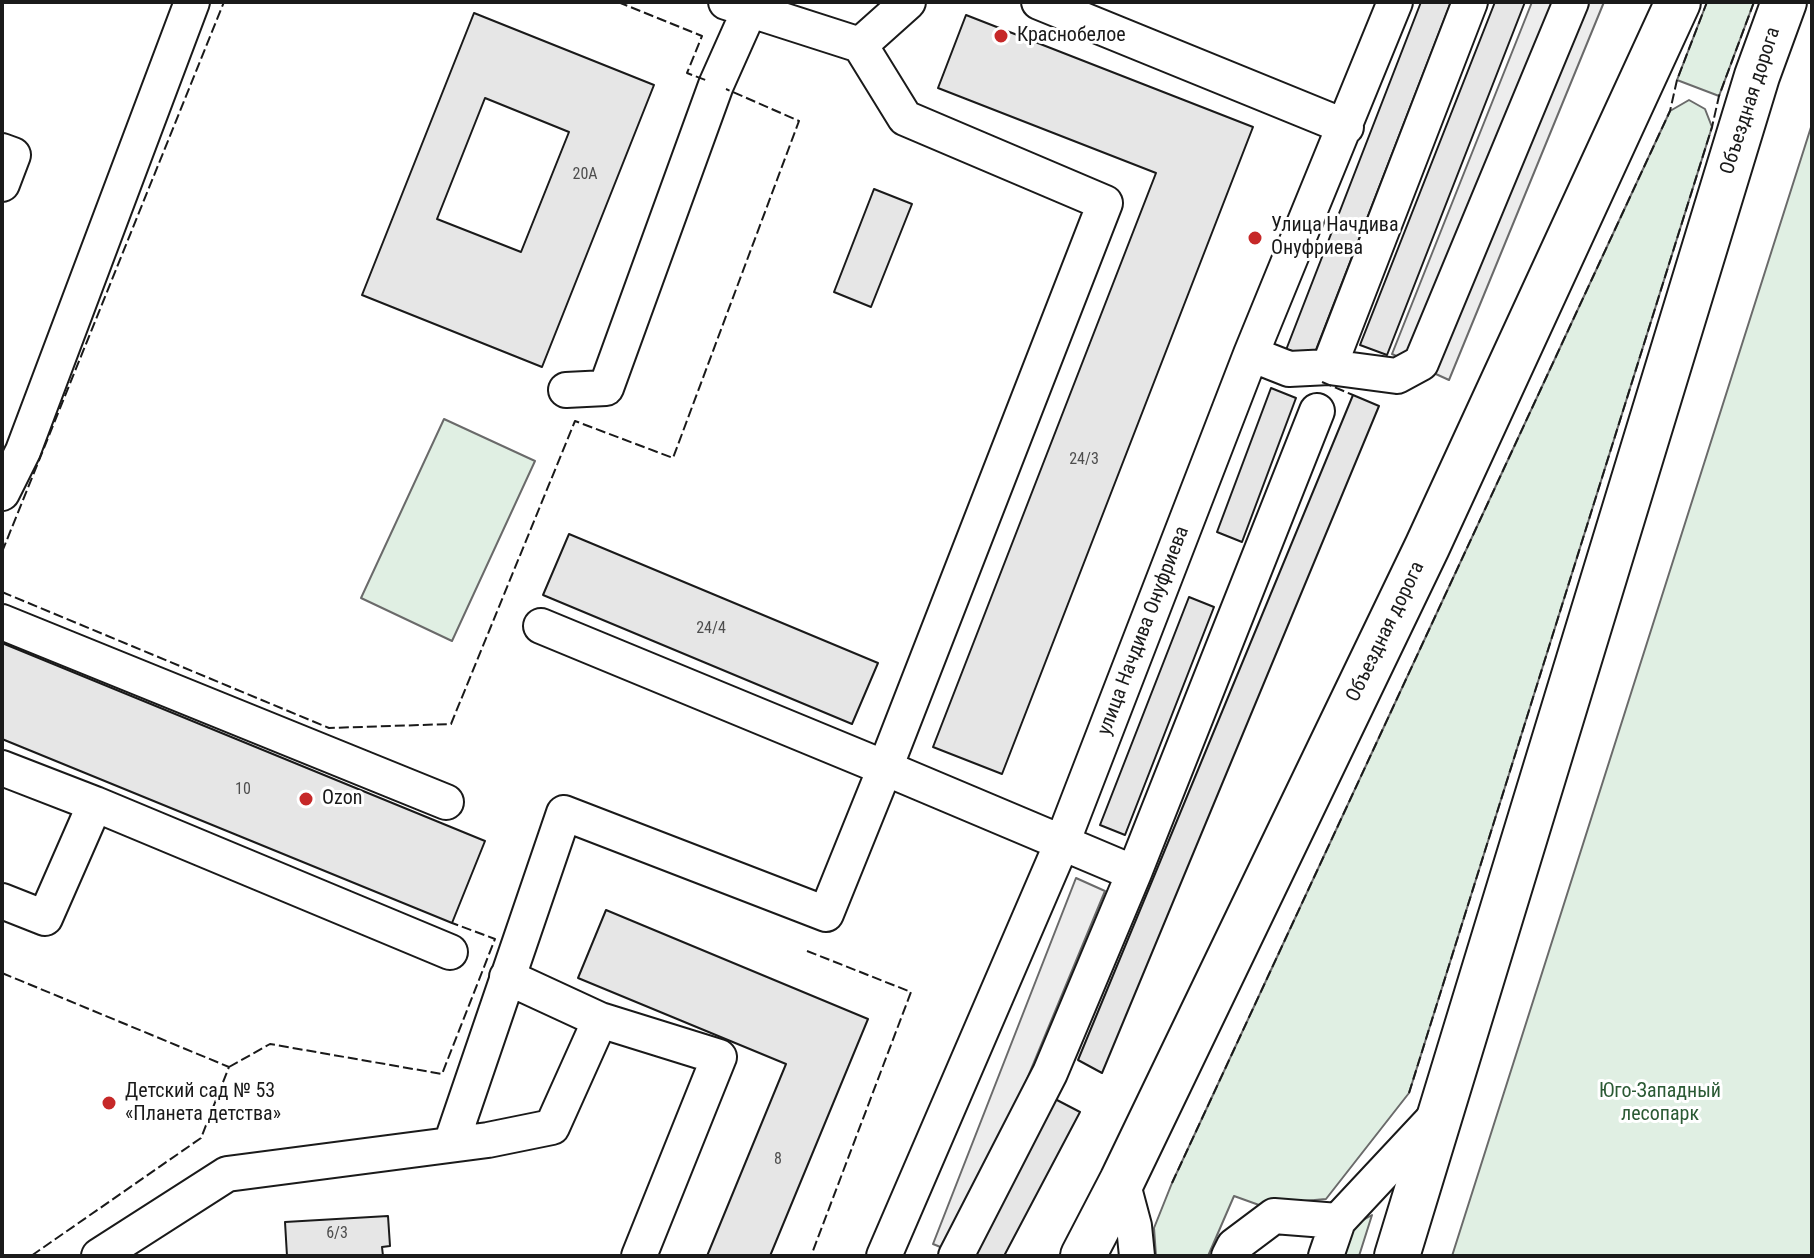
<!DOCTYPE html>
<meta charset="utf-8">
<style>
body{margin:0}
#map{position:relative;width:1814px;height:1258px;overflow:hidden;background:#fff;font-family:"Roboto Condensed",sans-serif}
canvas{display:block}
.frame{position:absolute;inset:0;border:4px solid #1a1a1a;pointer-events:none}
</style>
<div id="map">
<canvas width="1814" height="1258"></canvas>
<div class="frame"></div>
</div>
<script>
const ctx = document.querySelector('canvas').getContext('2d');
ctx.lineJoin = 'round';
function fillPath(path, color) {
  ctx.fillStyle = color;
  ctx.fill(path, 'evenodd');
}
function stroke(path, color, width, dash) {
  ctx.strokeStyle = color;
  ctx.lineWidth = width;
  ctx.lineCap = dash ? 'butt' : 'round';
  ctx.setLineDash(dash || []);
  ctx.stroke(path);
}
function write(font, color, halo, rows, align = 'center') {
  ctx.font = font + ' "Roboto Condensed",sans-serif';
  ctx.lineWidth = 6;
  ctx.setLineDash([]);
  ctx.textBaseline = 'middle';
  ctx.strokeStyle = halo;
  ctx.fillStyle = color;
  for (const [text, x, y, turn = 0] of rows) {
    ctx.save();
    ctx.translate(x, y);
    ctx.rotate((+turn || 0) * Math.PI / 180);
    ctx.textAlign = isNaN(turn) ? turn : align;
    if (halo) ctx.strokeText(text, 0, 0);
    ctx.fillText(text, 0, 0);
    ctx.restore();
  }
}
const green = new Path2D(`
 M1707,2h47l-35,94 -42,-16z
 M1689,100l16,9 7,18 -303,966 -83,106 -67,6 -25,-9 -26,60h-52l-2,-28 18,-45 498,-1072z
 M1812,124v1132h-360z
 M444,419l91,42 -83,180 -91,-43z
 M1372,1215l-13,41h-18l10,-29z`);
const parking = new Path2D(`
 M1532,2h72l-155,378 -57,-26z
 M1076,878l29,13 -150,362 -22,-9z`);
const building = new Path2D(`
 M1421,2h30l-139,358 -26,-10z
 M1495,2h30l-138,353 -27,-10z
 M474,13l180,72 -112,282 -180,-72zM485,98l84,34 -48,120 -84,-33z
 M966,15l287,112 -251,647 -69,-27 223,-574 -218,-85z
 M874,189l38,15 -41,103 -37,-15z
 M1271,388l25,10 -54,144 -25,-10z
 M1353,395l26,11 -277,667 -24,-13z
 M569,534l309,129 -26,61 -309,-129z
 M1189,597l25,10 -89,228 -25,-10z
 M2,643l483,198 -33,82 -450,-184z
 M606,910l262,109 -98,237h-63l79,-192 -208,-86z
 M1055,1099l25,13 -76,144h-32z
 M388,1216l2,30 -8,1 1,9h-96l-2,-34z`);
const minor = new Path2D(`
 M726,2l134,43 48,-43
 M1039,2l307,125
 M2,151l11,4 -11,29
 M1251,354l38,15 40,-2 68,9 24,-13 150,-361
 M1329,367l141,-365
 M566,390l40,-2 110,-303 33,-74
 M2,493l21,-42 169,-449
 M2,622l444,180
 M541,626l344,142 249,105
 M2,768l93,36 355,148
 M2,901l43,17 50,-114
 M507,977l93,43 119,37 -80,199
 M451,1144l113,-331 262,101 59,-146 220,-565 -200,-85 -45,-73
 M1122,1181l12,45 3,30
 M99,1256l128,-82 261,-34 64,-13 48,-107
 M884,1256l178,-413 189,-489 144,-352
 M956,1256l94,-183 84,-200 183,-462
 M1229,1256l5,-10 40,-30 64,5
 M1326,1256l12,-35 100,-107`);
const major = new Path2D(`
 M1083,1256l39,-75 305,-634 251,-545
 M1397,1256l360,-1180 27,-74`);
const fence = new Path2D(`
 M618,2l84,34 -15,37 21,8
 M1322,382l31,13
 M2,552l222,-550
 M2,592l327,136 122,-4 124,-303 98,37 126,-337 -73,-32
 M807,951l104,41 -100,264
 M2,973l227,94 -28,71 -170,118
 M229,1067l41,-23 172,30 53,-135 -43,-16
 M1409,1093l303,-966 7,-31 35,-94
 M1172,1183l498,-1072 7,-31 30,-78`);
const markers = [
 [1001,36,8,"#c62828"],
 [1255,238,8,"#c62828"],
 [306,799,8,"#c62828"],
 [109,1103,8,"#c62828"]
];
const numberNames = [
 ["20А",585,175],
 ["24/3",1084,460],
 ["24/4",711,629],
 ["10",243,790],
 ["8",778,1160],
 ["6/3",337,1234]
];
const poiNames = [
 ["Краснобелое",1017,36],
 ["Улица Начдива",1271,226],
 ["Онуфриева",1271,249],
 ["Ozon",322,799],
 ["Детский сад № 53",125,1092],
 ["«Планета детства»",125,1115]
];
const streetNames = [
 ["Объездная дорога",1751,101,-72],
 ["улица Начдива Онуфриева",1144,631,-69],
 ["Объездная дорога",1386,632,-64]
];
const parkNames = [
 ["Юго-Западный",1660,1092],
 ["лесопарк",1660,1115]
];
fillPath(green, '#e0efe3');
stroke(green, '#6a6a6a', 2);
fillPath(parking, '#ededed');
stroke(parking, '#6a6a6a', 2);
fillPath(building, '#e6e6e6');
stroke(building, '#1a1a1a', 2);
stroke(minor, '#1a1a1a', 38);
stroke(major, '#1a1a1a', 48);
stroke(minor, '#fff', 34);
stroke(major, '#fff', 44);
stroke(fence, '#1a1a1a', 2, [10, 4]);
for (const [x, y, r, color] of markers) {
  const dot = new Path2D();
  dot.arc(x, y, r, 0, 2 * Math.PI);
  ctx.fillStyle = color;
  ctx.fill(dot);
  stroke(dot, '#fff', 3);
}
write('16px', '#4d4d4d', null, numberNames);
write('20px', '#1a1a1a', '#fff', poiNames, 'left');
write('20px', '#1a1a1a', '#fff', streetNames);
write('20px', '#2b5a34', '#fff', parkNames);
</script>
